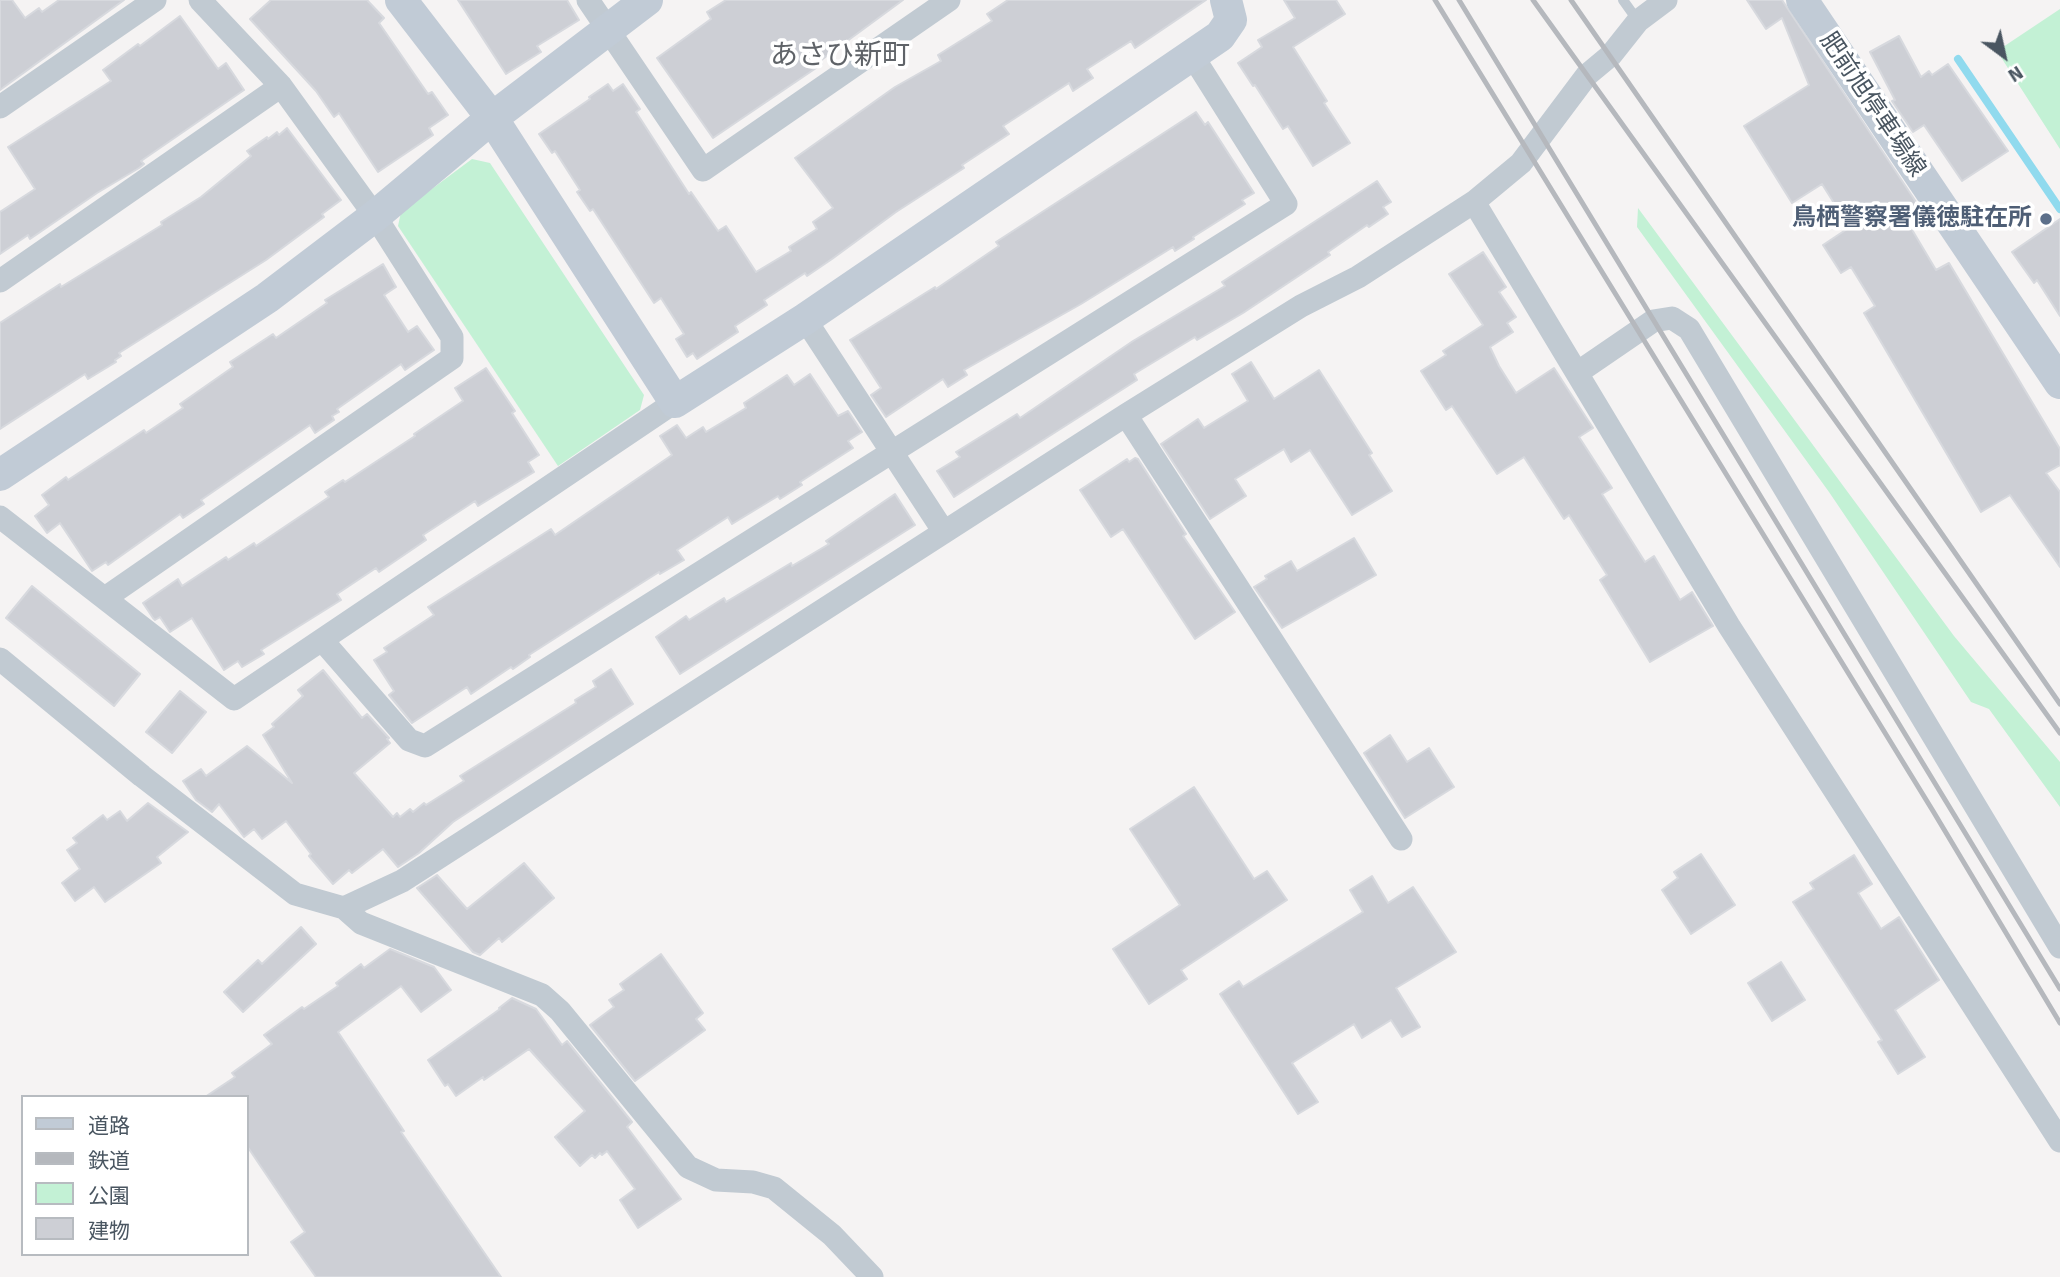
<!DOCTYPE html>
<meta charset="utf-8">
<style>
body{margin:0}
#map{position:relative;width:2060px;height:1277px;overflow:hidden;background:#f5f3f3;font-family:Signika,"Noto Sans JP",sans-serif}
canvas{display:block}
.legend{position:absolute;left:21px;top:1095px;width:228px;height:161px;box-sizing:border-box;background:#fff;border:2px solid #b7bbc0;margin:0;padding:9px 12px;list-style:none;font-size:21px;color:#4a5661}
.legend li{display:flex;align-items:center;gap:14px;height:35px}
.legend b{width:35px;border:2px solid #b7bbc0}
.north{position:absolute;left:1969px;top:21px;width:70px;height:70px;-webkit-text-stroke:5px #fff;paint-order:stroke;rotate:147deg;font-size:19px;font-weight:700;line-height:28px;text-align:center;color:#4a5661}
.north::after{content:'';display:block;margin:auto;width:24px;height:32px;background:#4a5661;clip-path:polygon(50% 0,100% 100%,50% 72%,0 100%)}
</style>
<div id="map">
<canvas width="2060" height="1277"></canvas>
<ul class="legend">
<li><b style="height:9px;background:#c1cbd6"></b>道路</li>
<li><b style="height:9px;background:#b5b8bd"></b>鉄道</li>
<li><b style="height:19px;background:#c3f1d5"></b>公園</li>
<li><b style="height:19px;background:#cdcfd5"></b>建物</li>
</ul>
<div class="north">N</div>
</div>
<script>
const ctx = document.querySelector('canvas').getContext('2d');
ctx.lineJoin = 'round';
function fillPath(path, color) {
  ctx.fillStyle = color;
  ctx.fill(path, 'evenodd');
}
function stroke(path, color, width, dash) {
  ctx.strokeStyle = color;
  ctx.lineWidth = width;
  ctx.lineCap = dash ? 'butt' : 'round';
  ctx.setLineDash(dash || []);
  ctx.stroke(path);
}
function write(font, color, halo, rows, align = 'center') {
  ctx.font = font + ' Signika,"Noto Sans JP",sans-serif';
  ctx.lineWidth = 7;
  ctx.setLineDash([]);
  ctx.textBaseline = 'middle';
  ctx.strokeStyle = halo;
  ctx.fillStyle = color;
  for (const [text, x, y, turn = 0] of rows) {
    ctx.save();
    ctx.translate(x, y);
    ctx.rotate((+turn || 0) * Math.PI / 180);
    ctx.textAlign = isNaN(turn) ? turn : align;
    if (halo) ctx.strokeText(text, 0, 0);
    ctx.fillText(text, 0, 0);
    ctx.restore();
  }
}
const green = new Path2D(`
 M2060,9v140l-63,-98z
 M472,159l18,4 154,232 -4,15 -82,56 -160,-240 3,-14z
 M1638,208l316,428 106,126v45l-71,-98 -18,-7 -142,-210 -192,-265z`);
const stream = new Path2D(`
 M1958,59l102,150`);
const building = new Path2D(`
 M0,0h12l13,18 14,-10 3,4 17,-12h65l-124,90z
 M271,0h96l17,18 -5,5 49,71 4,-2 16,23 -19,13 4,7 -55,37 -39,-59 -5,4 -18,-26 -66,-72z
 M458,0h109l12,20 -42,26 4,6 -35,22z
 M726,0h177l-83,61 2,3 -109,74 -56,-80 54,-39 -4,-7z
 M1008,0h198l-71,48 -4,-7 -44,28 6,9 -20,13 -4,-8 -66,43 6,8 -47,31 2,3 -68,44 -64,47 -25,17 -2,-3 -41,27 3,5 -32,21 3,6 -41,27 -4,-6 -6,4 -11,-18 8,-5 -23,-36 -7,5 -61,-94 -3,2 -13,-19 3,-2 -25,-39 -3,2 -13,-19 51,-35 -1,-2 19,-13 5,7 10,-7 17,25 -4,3 53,82 2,-2 27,39 8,-5 30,46 35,-21 -2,-4 28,-18 -4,-7 20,-14 -38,-50 100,-71 46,-26 -3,-6 54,-34 -5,-7z
 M1284,0h52l9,14 -52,33 34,54 -3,2 26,40 -37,23 -25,-40 -5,3 -28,-44 -2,1 -15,-23 24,-16 -4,-7 37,-22z
 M1747,0h35l142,214 -2,1 3,4 -14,9 25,42 13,-7 111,186v16l-14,8 14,19v75l-50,-72 -29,17 -117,-199 11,-7 -24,-39 -10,6 -18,-28 24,-16 -6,-9 3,-1 -22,-35 -30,19 -48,-77 65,-41 -27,-67 -16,11z
 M180,16l38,53 8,-6 18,27 -103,71 3,3 -5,4 -42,25 -67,46 -2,-4 -28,19v-42l35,-23 -27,-42 103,-66 -8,-11 35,-26 2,2z
 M1899,36l22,41 8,-6 3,4 16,-11 60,87 -46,30 -38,-56 -11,7 -21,-31 3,-1 -25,-48z
 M1196,112l9,13 3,-3 46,71 -12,7 3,4 -52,33 1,2 -19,12 -2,-4 -92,57 -117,66 3,5 -19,12 -5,-8 -57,38 -15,-22 10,-7 -31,-48 85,-53 1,2 63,-43 -3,-4z
 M287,128l54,72 -19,14 2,3 -58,43 -147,93 2,3 -6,4 1,2 -28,17 -3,-5 -85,55v-106l60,-39 1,3 101,-62 -1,-3 40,-25 50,-41 -4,-5 20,-14 1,2 9,-7 2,3z
 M1377,181l14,21 -8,5 5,7 -19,13 -2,-2 -39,27 2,3 -87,58 -46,27 -2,-3 -61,37 3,6 -183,117 -17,-26 23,-14 -4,-5 61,-38 3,4 113,-77 92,-55 -3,-4z
 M2060,219v97l-23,-36 -3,3 -22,-31z
 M1483,252l23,35 -7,5 17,25 -9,6 6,9 -23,15 9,19 17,27 38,-25 39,60 -14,9 33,51 -10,6 43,68 9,-6 26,44 12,-8 21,34 -63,36 -50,-82 7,-5 -38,-60 -5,4 -40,-62 -27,17 -45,-68 -6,4 -25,-39 25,-16 -3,-4 40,-26 -34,-51z
 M383,264l13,23 -12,8 24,37 9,-6 17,24 -29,20 -4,-6 -64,45 2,3 -7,4 2,4 -19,13 -5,-8 -109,75 3,4 -21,14 -3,-4 -72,51 -2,-3 -14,9 -32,-48 -13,10 -12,-17 14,-11 -7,-10 24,-18 2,3 76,-50 2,3 37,-25 -3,-4 53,-37 -3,-5 43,-28 3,4 51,-35 -2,-3z
 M1251,362l23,37 45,-29 53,83 -3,2 23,36 -40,24 -42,-65 -19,12 -7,-13 -49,30 11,17 -36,23 -49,-75 37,-25 6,9 44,-27 -16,-27z
 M486,368l29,43 -3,2 27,42 -11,7 6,10 -56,34 -3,-5 -52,34 3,5 -47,32 -3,-4 -39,26 4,6 -80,50 3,4 -22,13 -4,-6 -14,9 -32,-52 -22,14 -10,-15 -5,3 -2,-2 -10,-15 35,-24 4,7 44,-29 2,3 26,-17 2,3 73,-49 -4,-5 18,-12 2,2 70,-46 -1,-2 49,-33 -8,-13z
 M810,374l28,42 10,-5 14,21 -14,9 5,7 -53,34 2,3 -22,14 -2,-3 -46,28 -4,-7 -51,33 7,10 -24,14 -1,-2 -52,33 -78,50 1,2 -17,12 -2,-2 -40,27 -4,-7 -55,36 -23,-28 5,-4 -20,-31 13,-8 -3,-4 50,-33 -6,-8 123,-78 4,6 117,-80 -12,-19 17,-11 9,13 17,-11 3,5 40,-24 -2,-5 43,-28 7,10z
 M1135,458l3,1 48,75 -3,2 52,76 -40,27 -72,-110 -12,8 -31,-47 47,-31 2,3z
 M895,494l20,31 -235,149 -24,-37 30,-21 3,4 35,-22 2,4 65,-39 1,3 37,-22 -3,-3z
 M1354,538l22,37 -94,53 -28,-41 13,-8 -2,-3 26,-15 6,10z
 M32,586l108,88 -26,32 -108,-88z
 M611,669l22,35 -180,118 -34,31 -21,14 -15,-18 -31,24 -3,-3 -16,14 -24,-28 2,-2 -25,-33 -24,18 -8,-10 -10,8 -25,-33 -7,8 -16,-12 -13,-19 18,-12 5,7 41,-30 45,37 -29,-48 11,-8 -2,-3 31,-28 -5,-6 25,-20 39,48 5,-4 22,24 -2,1 3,4 -36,30 39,44 4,-4 3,4 10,-8 3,3 11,-9 2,2 38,-24 -4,-5 116,-73 -1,-3 21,-13 -3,-6z
 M180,691l26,21 -34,41 -26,-21z
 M1390,735l17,27 22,-14 25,39 -49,31 -41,-65z
 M1194,787l60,92 13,-8 20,29 -106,70 6,9 -38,25 -36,-55 67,-44 -50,-76z
 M148,803l40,29 -31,25 4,6 -56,39 -11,-15 -19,14 -13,-18 18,-14 -13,-19 10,-7 -4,-5 30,-23 4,5 13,-9 7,10z
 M1701,854l34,51 -44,29 -29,-44 16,-12 -4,-6z
 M1854,855l18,29 -14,9 23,36 18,-12 40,63 -44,30 30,47 -27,17 -20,-32 4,-2 -89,-138 21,-13 -4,-6z
 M524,863l30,35 -52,44 -3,-4 -19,17 -7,-3 -56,-64 20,-13 30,34z
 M1372,876l16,27 25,-16 43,65 -60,36 24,39 -18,10 -11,-17 -29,18 -8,-14 -62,39 26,39 -20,12 -78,-120 19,-13 4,6 120,-75 -13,-22z
 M301,927l15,17 -73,68 -19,-20 34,-32 4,4z
 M390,949l44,18 17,23 -30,22 -20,-26 -63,46 66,99 -3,1 100,145h-185l-25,-35 14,-10 -58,-86v-49h-42l30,-20 -3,-4 40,-29 -8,-9 38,-28 2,2 34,-23 -2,-3 25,-19 3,4z
 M661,954l42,59 -7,6 9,11 -70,51 -45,-56 24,-18 -5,-7 15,-10 -4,-6z
 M1781,962l24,38 -33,21 -24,-38z
 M512,998l24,11 26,36 5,-4 65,81 -5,5 54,72 -43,29 -18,-28 15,-11 -28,-38 -5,4 -2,-2 -5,5 -3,-3 -12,11 -25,-29 30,-26 -56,-62 -45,31 -1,-3 -27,19 -8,-12 -3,2 -17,-26 72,-51 -1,-1z`);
const lane = new Path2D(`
 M1623,0l15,21`);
const street = new Path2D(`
 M588,0l115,170 246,-170
 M0,107l155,-107
 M1474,202l255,424 331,515
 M0,281l281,-195
 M805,319l139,213
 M1577,373l76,-52 19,-3 17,11 371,618
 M1126,415l275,424
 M0,517l234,182 441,-297
 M105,598l347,-240v-21l-77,-121 -94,-130 -81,-86
 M322,640l87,100 16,6 861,-542 -94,-149
 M0,659l142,117 153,118 49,14 17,15 181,72 18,16 128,156 28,13 37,2 21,6 58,47 40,42
 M344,908l58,-27 724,-466 175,-109 57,-29 116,-75 47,-39 66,-88 24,-20 27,-34 28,-21`);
const secondary = new Path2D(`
 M401,0l91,118 183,284 130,-83 415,-283 11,-16 -5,-20
 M1802,0l258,383
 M0,475l267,-177 108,-82 117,-98 155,-118`);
const rail = new Path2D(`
 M1435,0l498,811 127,212
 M1459,0l601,989
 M1533,0l527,733
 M1571,0l489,704`);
const markers = [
 [2046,219,7,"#5c6f8a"]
];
const streetNames = [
 ["肥前旭停車場線",1872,105,56]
];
const serviceNames = [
 ["鳥栖警察署儀徳駐在所",2032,219]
];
const quarterNames = [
 ["あさひ新町",840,57]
];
fillPath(green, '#c3f1d5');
stroke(stream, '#90daee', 8);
fillPath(building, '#cdcfd5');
stroke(building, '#d7d9de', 2);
stroke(lane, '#c1cad2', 10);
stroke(street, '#c1cad2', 23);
stroke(secondary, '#c1cbd6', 32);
stroke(rail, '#b5b8bd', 5);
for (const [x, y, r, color] of markers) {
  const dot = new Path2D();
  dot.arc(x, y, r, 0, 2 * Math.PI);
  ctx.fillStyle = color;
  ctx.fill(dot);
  stroke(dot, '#fff', 2.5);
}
write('24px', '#4a5661', '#fff', streetNames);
write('bold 24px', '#4e5e75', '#fff', serviceNames, 'right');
write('28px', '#5f6368', '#fff', quarterNames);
</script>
